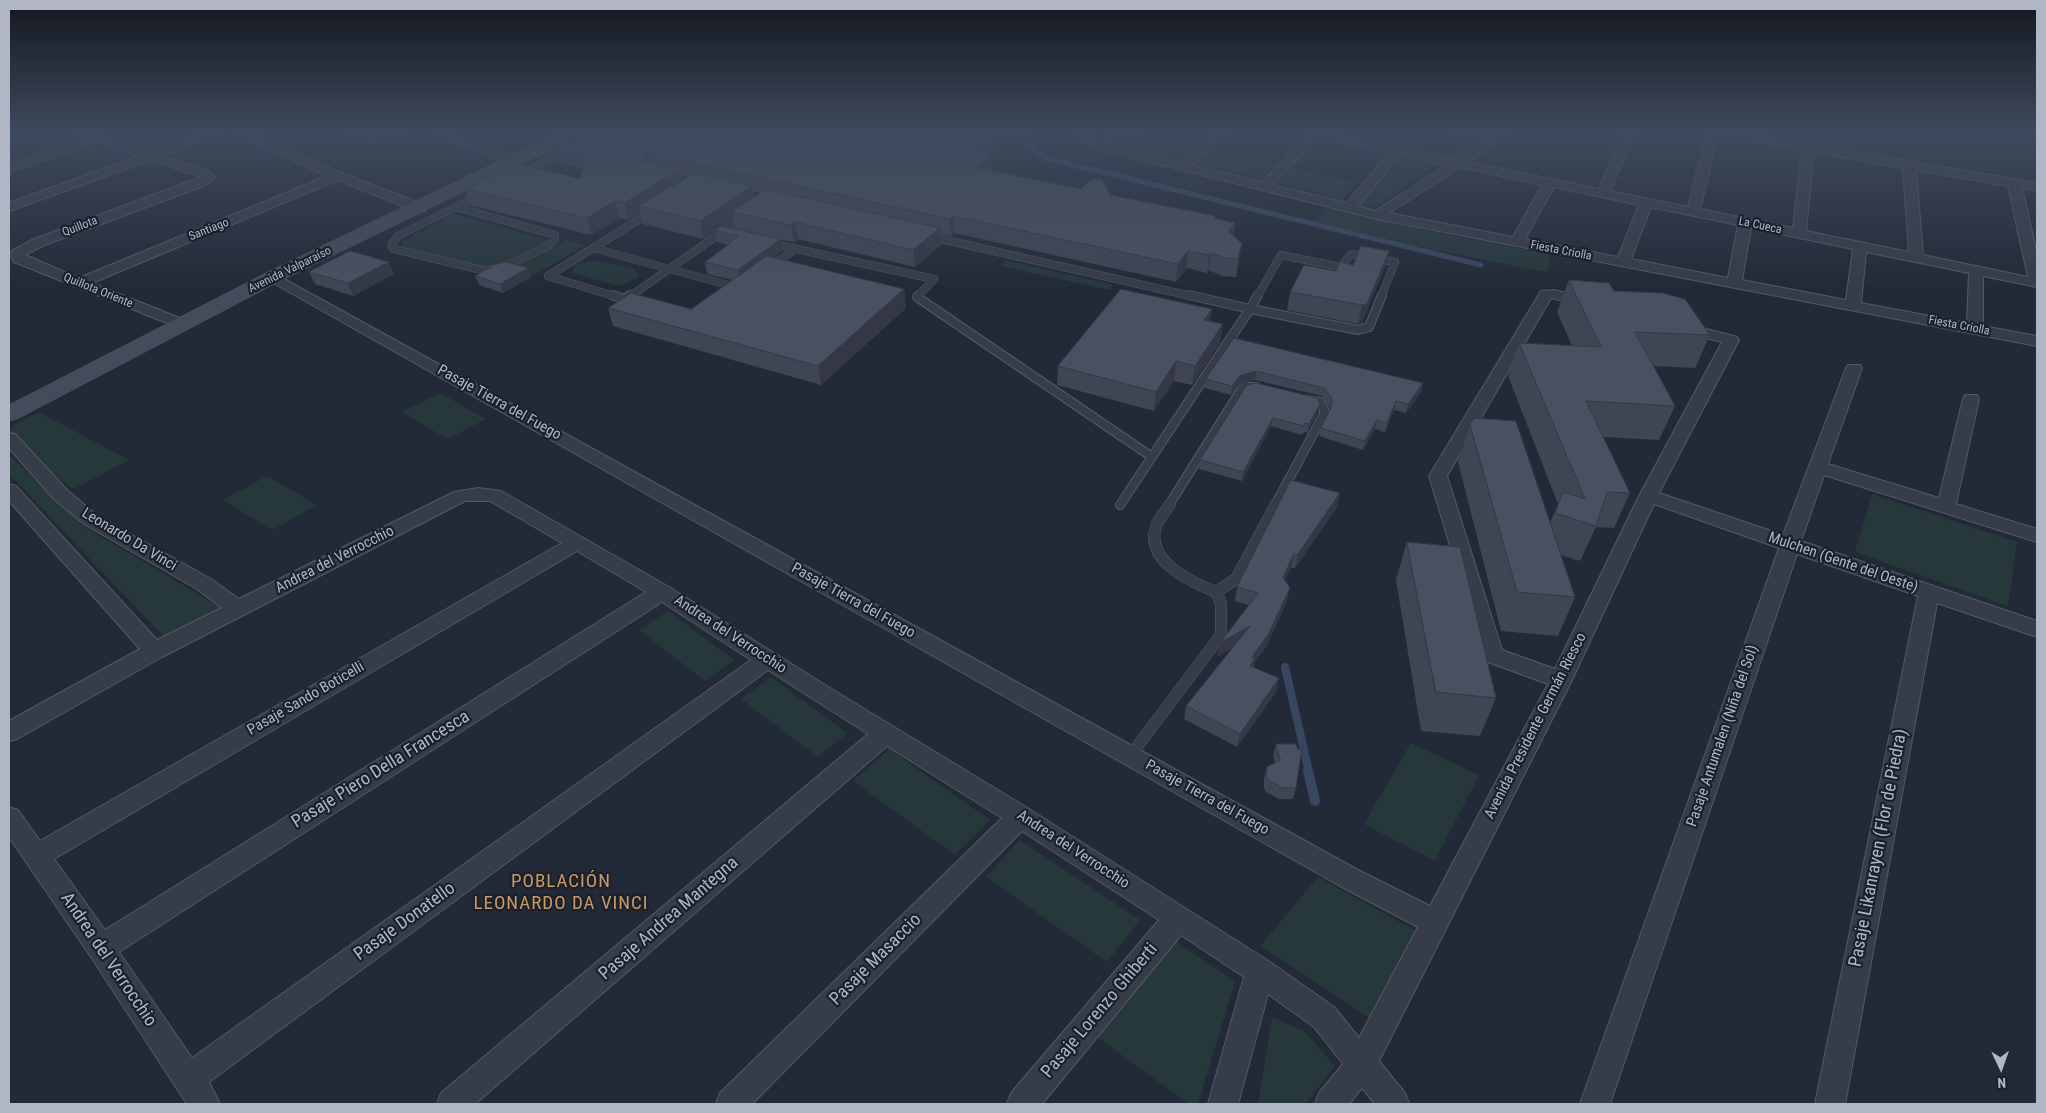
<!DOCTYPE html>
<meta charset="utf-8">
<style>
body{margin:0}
#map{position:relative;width:2046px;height:1113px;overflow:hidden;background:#232a37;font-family:"Roboto Condensed",sans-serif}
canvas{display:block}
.frame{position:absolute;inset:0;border:10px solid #b1b6c4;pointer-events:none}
.north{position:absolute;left:1976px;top:1043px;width:50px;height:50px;-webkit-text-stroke:4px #1b212c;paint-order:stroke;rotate:177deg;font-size:14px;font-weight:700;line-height:20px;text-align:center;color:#b1b6c4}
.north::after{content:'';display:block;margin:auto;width:18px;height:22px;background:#b1b6c4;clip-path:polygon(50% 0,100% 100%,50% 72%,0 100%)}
</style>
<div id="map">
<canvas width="2046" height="1113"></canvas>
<div class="frame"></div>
<div class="north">N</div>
</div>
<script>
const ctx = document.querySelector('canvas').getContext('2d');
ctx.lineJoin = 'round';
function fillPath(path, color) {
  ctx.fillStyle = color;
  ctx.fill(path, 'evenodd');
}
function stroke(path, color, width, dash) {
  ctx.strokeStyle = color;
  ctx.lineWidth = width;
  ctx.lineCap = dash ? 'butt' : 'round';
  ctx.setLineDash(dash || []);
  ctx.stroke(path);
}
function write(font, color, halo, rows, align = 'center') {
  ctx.font = font + ' "Roboto Condensed",sans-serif';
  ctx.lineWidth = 4.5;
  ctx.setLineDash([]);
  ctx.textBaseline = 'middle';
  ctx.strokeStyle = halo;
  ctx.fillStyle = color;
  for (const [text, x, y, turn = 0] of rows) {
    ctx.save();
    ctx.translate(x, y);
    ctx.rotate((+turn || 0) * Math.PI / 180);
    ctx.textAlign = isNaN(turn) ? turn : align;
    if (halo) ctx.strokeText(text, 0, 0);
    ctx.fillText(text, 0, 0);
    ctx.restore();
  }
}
const green = new Path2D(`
 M1461,132h35l-42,27 -7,-2 10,-12 -16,-6z
 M1134,133l59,13 -14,13 -57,-14v-4z
 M1210,149l64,14 -13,16 -66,-16z
 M1404,156l34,7 -64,45 -15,-3z
 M1291,168l67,15 -16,17 -65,-17z
 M1327,207l101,24 122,23 -3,18 -149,-29 -83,-21z
 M454,214l91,25 2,3 -47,23 -16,3 -80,-21 -3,-5z
 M566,240l20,5 -56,32 -24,-7z
 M1005,260l108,25 -4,5 -108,-24z
 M598,261l37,8 5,8 -21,9 -47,-13 3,-8 11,-3z
 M440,393l46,26 -39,20 -45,-27z
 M40,412l6,4 83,44 -53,28h-5l-32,-26 -30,-31 9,-9z
 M9,454l74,72 140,83 -58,29 -156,-164z
 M267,476l50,29 -45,25 -49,-30z
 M1872,494l145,48 -9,64 -153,-54z
 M668,611l66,49 -29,21 -66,-51z
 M771,677l76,56 -29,24 -77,-58z
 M1411,743l68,32 -44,86 -71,-37z
 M889,749l101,71 -35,35 -102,-74z
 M1020,840l120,80 -33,42 -121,-85z
 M1318,877l100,55 -35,95 -123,-81z
 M1172,939l63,42 -37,123h-9l-96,-70z
 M1272,1017l32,14 31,35 -29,38h-48z`);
const streamFar2 = new Path2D(`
 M1021,132l16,21 8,5 436,107`);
const streamFar1 = new Path2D(`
 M1285,667l24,105`);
const stream = new Path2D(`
 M1308,771l7,30`);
const laneFar2 = new Path2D(`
 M522,173l40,-20 -22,-4
 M456,207l99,28v4l-7,7 -42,20 -20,5 -92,-22 -3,-4 7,-9z
 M456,207l24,-12
 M928,236l267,61
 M769,243l165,36
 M593,248l146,40
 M771,266l25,-17
 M617,297l-69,-21 103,-64
 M629,297l116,-81
 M917,297l17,-18
 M1257,297l24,-42 60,12 10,-13 44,8 -14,35`);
const laneFar1 = new Path2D(`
 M612,295l13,4 5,-4
 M919,295l-2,2 235,160
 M1189,295l61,14
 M1250,309l108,21 11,-3 13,-32
 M1250,309l8,-14
 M1120,505l130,-196
 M1169,505l72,-115 5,-3h11
 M1275,505l49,-91v-5l-4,-7 -12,-2`);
const lane = new Path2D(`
 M1170,504c-4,7 -10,13 -13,20 -15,36 34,58 59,68
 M1130,756l91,-121v-32l-5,-11 20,-13 40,-75`);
const street = new Path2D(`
 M72,132l27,2 52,18 55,-20h17l-60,24 44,14 8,7 -9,8 -164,61 -17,9 54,23 248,-102 -95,-44h16l94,41 83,32 2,3 -2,3h-10l-77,-31 -246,103 95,38 3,3 -3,3 -5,2 -168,-67 -4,-8 2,-3 20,-11 169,-63 -50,-17 -142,51v-8l130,-47 -42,-14 -88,30v-8l77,-25z
 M427,132h17l75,26 2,3 -2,3h-8z
 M1071,132h13l18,9 12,-9h13l-15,13 68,17 35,-30h12l-35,33 69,17 46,-46 -6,-4h24l131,27 42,-27h14l-43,30 130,27 24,-57h12l-25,59 78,16 19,-75h33l297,51v8l-15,-3 15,66v33l-54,-11v50l54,10v10l-660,-127 -278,-70 -14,-5zM1718,136l84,14 -9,78 -93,-19zM1319,138l70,15 -42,50 -75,-18zM1814,152l89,16 6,84 -103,-21zM1400,155l47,10 -72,46 -17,-5zM1460,167l82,18 -29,52 -124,-24zM1916,170l92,16 20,91 -105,-22zM1554,187l85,18 -21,52 -93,-18zM1651,207l87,18 -10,53 -97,-19zM1751,228l102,21 -7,51 -104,-20zM1866,252l103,21 -2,50 -106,-20z
 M273,273l1085,597 72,36 118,-222 -63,-23 -56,-185 112,-185 13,-1 41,10 2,3 -2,3 -5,1 -39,-9 -104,178 55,174 53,19 84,-173 83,-154 -44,-11 -3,-3 3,-3 5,-2 54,14 2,3 -80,153 124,42 63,-167 2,-3h12l2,3 -34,96 111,34 24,-99 2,-4h12l2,4 -23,105 81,25v13l-213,-67 -23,66 236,80v16l-100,-34 -92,501h-30l103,-508 -121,-42 -187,550h-30l199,-556 -125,-44 -82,176 -193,381 26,32 4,11h-34l-13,-16 -13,16h-34l4,-11 24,-29 -29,-37 -46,-33 -30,110h-30l36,-127 -63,-42 -139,169h-35l4,-11 148,-173 -137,-89 -270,273h-36l4,-11 282,-275 -115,-72 -412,358h-38l4,-11 427,-359 -100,-64 -559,412 11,22h-33l-96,-147 -82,-120v-30l9,3 22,31 522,-298 -72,-42h-25l-303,156 -145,82 -8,2v-20l131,-72 -131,-148v-17l7,2 141,154 65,-32 -25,-19 -113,-65 -30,-25 -45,-51v-15l6,1 53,57 30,25 113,63 28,20 215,-107 24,-4 23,3 168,96 156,98 204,124 241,153 64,45 25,31 59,-111 -78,-41 -1072,-606 -2,-3 2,-3zM577,551l69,41 -541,338 -51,-71zM662,602l89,58 -559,398 -73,-106z`);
const secondary = new Path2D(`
 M560,132h22l-2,3 -300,146 -263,138 -8,2v-16l257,-132z`);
const wall = new Path2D(`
 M341,132h73l-40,14z
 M578,132h440l-27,21 1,17 -2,1 120,24 125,28 -2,13 6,25 -3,16 -14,-1 -13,-6 -2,3 -20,-5 -11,14 -222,-49 -3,3 -11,-2 1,11 -26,22 -117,-28 -4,3 -13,-2 1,11 -9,7 131,31 2,19 -85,77 -208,-59 -5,-18 83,1 41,-29 -25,-6 -2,-12 24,-17 -12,-3 -2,-11 -12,8 -60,-15 -3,-11 -12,7 -8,-2 -29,17 -121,-30 -5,-16 115,-10 3,-10 -24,-8 -5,-16 22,1 -3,-11zM681,175l7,2 -6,4zM753,191l7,2 -6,5zM733,218l2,11 -13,-3z
 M1389,251l-5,18 -22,54 -4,1 -71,-14 3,-18 46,-21z
 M309,272l85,2 -41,22 -38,-12z
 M475,276l56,1 -28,16 -24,-8z
 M1569,280l45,11 96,44 -15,33 -41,-2 21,40 -16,34 -56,-3 27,56 -16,35 -18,-1 -16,34 -19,-6 14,42 -17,39 -57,-5 -43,-169 12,-37 80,98 8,-19 -50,-128 11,-33 53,3 -15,-34z
 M1212,309l-2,13 10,21 -28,42 -18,-4 -20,30 -97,-26 1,-19z
 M1234,338l189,45 -2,9 -15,21 -12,-3 -9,22 -10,-3 -12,21 -44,-14 2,-8 9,-18 -1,-4 -7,-10 -67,-16 -16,5 -8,10 -26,-7 1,-9z
 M1246,386l72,26 -11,21 -3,-1 -2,3 -31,-9 -29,55 -43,-12 1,-9z
 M1337,507l-42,61h-4l-6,12 2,21 -21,46 -12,16v4l22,25 -39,55 -53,-28 2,-13 46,-58 -15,9 32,-52 -14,-4 2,-14z
 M1407,542l89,156 -16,38 -59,-5 -25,-151z
 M1276,744l20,44 -3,11h-14l-13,-7 -2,-4v-10l3,-11 8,-4 -2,-7z`);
const shadedWall = new Path2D(`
 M369,132h45l-40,14z
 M998,132l20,1 -43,33 -1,-16z
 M649,153l4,16 -6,3 -4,-16z
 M991,153l1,17 -15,15v-17z
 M679,170l4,16 -44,20 1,7 -12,7 -4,-17z
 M752,186l3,17 -23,9 1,6 -30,21 -3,-18z
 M615,201l5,17 -29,17 -4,-17z
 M953,216l1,17 -3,3 -1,-17z
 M795,222l3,17 -4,3 -3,-17z
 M1235,223l-2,17 -5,-8z
 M940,228l1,17 -26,22 -2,-17z
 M781,239l1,12 -42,31 -2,-12z
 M1242,243l-3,18 -3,16 2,-18z
 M1188,251l-1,17 -11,14 2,-18z
 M1389,251l-5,18 -22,54 -4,1 4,-19z
 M1211,253l-2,17 -2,3 2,-18z
 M389,262l5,12 -41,22 -5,-13z
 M528,268l3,9 -28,16 -3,-9z
 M904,289l2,19 -85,77 -3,-19z
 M1212,309l-3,19 -5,-8z
 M1223,324l-3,19 -28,42 3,-19z
 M1176,361l-2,20 -20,30 2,-19z
 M1256,371l-1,9 -16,5 -8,10 1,-9 8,-10z
 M1423,383l-2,9 -15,21 2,-9z
 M1396,401l-2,9 -9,22 2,-9z
 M1320,404l-2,8 -11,21 2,-9z
 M1273,418l-2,8 -29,55 1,-9z
 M1377,420l-2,9 -12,21 2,-9z
 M1340,493l-3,14 -42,61 3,-14z
 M1294,554l-3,14 -11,23 3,-14z
 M1290,588l-3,13 -21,46 -12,16 -1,9 -5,7 4,-22z
 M1250,626l-3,14 -30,17 3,-14z
 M1279,678l-3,14 -39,55 3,-13z`);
const building = new Path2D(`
 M578,132h420l-24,18 17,3 -14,15 103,21 11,-9 11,-1 8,16 106,21 -2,2 21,5 -7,9 14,11 -4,16 -13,-1 -14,-5 -2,2 -21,-4 -10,13 -225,-48 -3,3 -301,-66 -6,3 2,6 34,8 -55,33 -9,-2 -28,17 -122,-29 51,-26 64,16 7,-23 -33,-11 4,-2 33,6 3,-4 -2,-5 -19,-5z
 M694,173l58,13 -52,35 -61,-15z
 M766,189l174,39 -27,22 -118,-28 -4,3 -59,-13z
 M721,226l60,13 -43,31 -33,-8 27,-20h-2l8,-6 -23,-6z
 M1361,246l28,5 -22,53 -5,1 -72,-13 14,-27 32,6 4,-9 13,3z
 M350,251l39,11 -41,21 -39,-11z
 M767,256l137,33 -86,77 -210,-58 23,-15 60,16z
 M506,262l22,6 -28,16 -25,-8 19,-11z
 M1569,280l40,3 5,8 49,2 22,6 25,36 -75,-3 40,74 -89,-5 44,92 -23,-1 -11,34 -41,-13 8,-21 22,7 -66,-156 82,4z
 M1121,289l91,20 -8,11 19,4 -28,42 -19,-5 -20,31 -98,-26z
 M1234,338l189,45 -15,21 -12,-3 -9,22 -10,-3 -12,21 -44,-13 11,-23 -1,-8 -7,-9 -68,-17 -16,5 -8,10 -26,-7z
 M1256,383l62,15 2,6 -11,20 -4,-1 -1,3 -31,-8 -30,54 -43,-12 46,-74z
 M1474,418l42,3 59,176 -58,-5 -47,-167z
 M1291,480l49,13 -42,61h-4l-11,23 7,11 -21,45 -17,24 3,1 -5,8 29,12 -39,56 -54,-28 64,-80 -30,17 38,-50 -21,-6z
 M1407,542l53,5 36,151 -60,-6z
 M1276,744h20l2,6 4,-2 -6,40h-14l-13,-8 -3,-3 1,-10 13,-7z`);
const farStreetnames = [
 ["La Cueca",1760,226,12],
 ["Quillota",80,227,-21],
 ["Santiago",209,230,-22],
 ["Fiesta Criolla",1561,251,11],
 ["Avenida Valparaíso",290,270,-26],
 ["Quillota Oriente",98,291,22],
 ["Fiesta Criolla",1959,326,11]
];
const streetNames = [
 ["Pasaje Tierra del Fuego",499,403,29],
 ["Leonardo Da Vinci",129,540,31],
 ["Andrea del Verrocchio",335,560,-27],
 ["Mulchen (Gente del Oeste)",1843,563,19],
 ["Pasaje Tierra del Fuego",853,601,29],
 ["Andrea del Verrocchio",730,635,33],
 ["Pasaje Sando Boticelli",306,699,-30],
 ["Avenida Presidente Germán Riesco",1536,726,-63],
 ["Pasaje Antumalen (Niña del Sol)",1723,736,-71],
 ["Pasaje Tierra del Fuego",1207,798,29],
 ["Andrea del Verrocchio",1073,850,33]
];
const nearStreetnames = [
 ["Pasaje Piero Della Francesca",381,770,-32],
 ["Pasaje Likanrayen (Flor de Piedra)",1879,848,-79],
 ["Pasaje Andrea Mantegna",669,919,-41],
 ["Pasaje Donatello",405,922,-36],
 ["Andrea del Verrocchio",108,960,56],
 ["Pasaje Masaccio",876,960,-45],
 ["Pasaje Lorenzo Ghiberti",1100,1011,-50]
];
const nearNeighbourhoodnames = [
 ["POBLACIÓN",561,882],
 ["LEONARDO DA VINCI",561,904]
];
fillPath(green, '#27383b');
stroke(streamFar2, '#39465f', 5);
stroke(streamFar1, '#39465f', 8);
stroke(stream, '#39465f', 10);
stroke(laneFar2, '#545965', 8);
stroke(laneFar1, '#545965', 10);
stroke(lane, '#545965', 12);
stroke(street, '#545965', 2);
stroke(secondary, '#545965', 1);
stroke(laneFar2, '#363c48', 7);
stroke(laneFar1, '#363c48', 8);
stroke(lane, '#363c48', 11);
fillPath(street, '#363c48');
fillPath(secondary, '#444b5a');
fillPath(wall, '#3f4553');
fillPath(shadedWall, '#333844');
fillPath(building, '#495061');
stroke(building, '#333844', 1);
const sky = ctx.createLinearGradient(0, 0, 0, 288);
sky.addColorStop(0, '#13171e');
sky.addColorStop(0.46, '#3f4a5e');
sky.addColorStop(1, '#3f4a5e00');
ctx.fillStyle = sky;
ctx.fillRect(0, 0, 2046, 288);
write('12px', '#b1b6c4', '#1b212c', farStreetnames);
write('15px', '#b1b6c4', '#1b212c', streetNames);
write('18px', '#b1b6c4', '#1b212c', nearStreetnames);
ctx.letterSpacing = '1px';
write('19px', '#cb9965', '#1b212c', nearNeighbourhoodnames);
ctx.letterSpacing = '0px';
</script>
